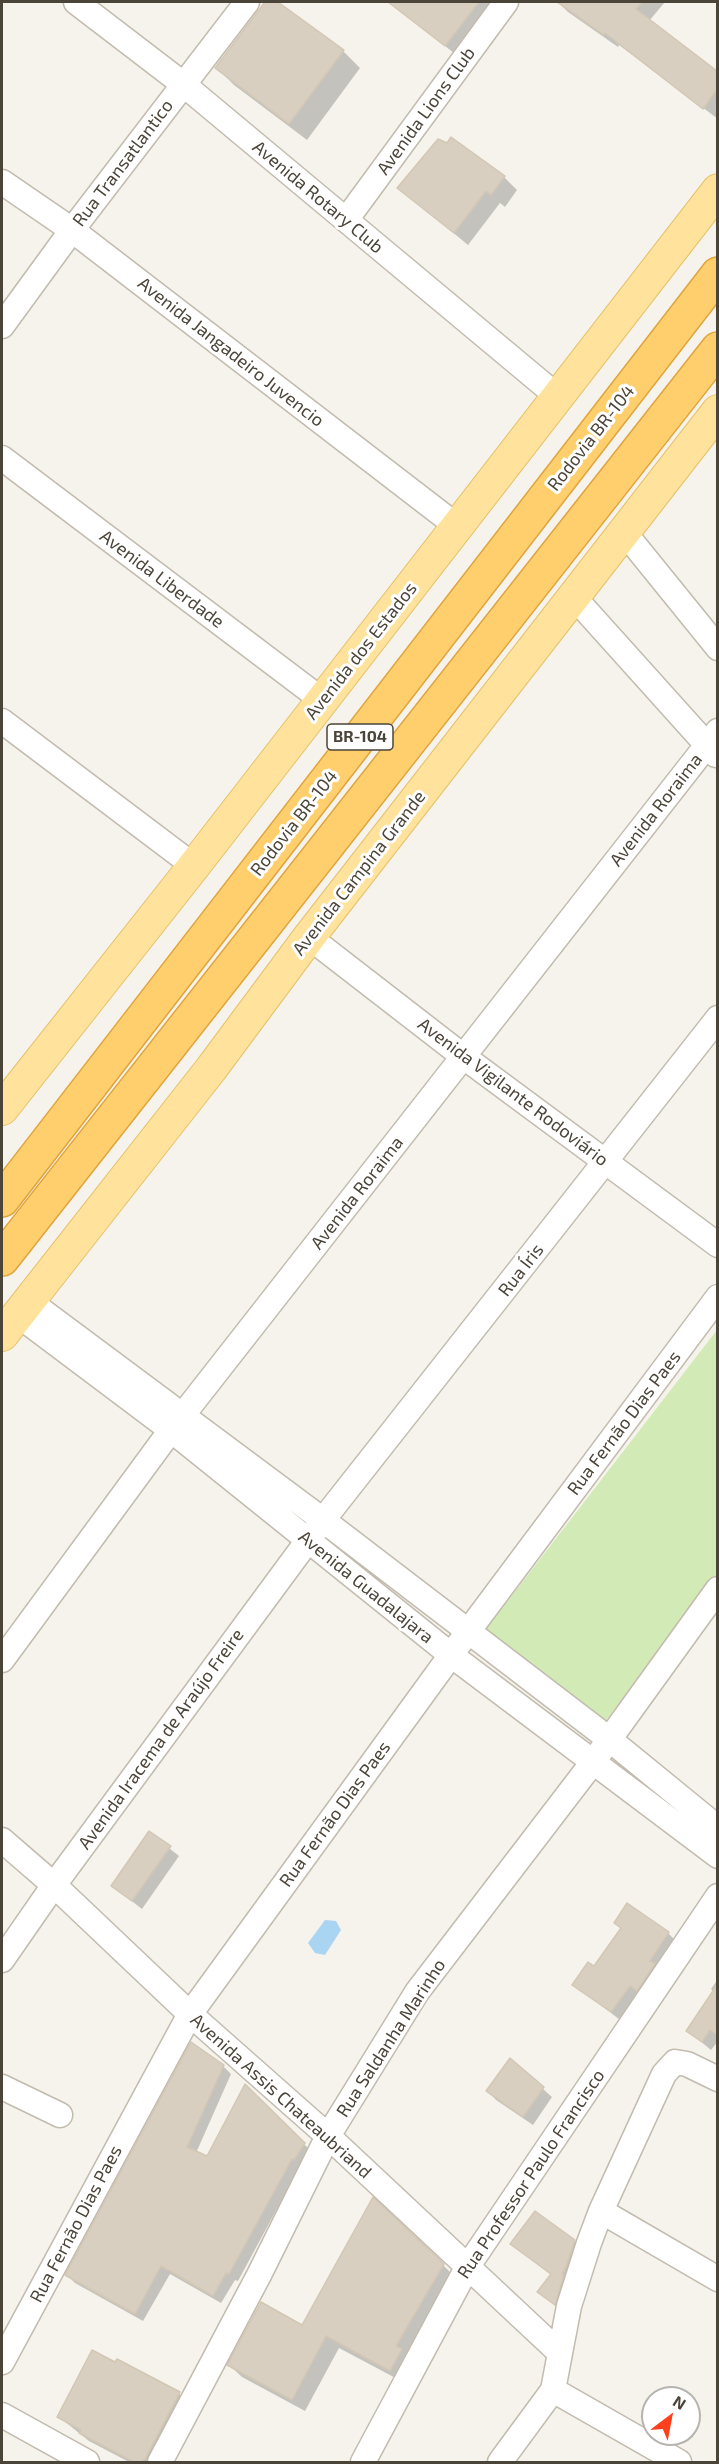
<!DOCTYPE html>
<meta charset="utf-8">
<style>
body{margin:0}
#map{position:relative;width:719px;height:2464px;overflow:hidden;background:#f6f3ec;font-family:"Exo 2",sans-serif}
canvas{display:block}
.frame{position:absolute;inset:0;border:3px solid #4b4439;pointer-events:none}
.north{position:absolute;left:641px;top:2386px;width:60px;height:60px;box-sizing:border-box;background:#fff;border:2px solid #b7b4b0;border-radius:50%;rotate:32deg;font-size:16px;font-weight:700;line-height:24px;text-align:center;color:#4b4439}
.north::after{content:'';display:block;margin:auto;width:21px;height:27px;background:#fc3f1d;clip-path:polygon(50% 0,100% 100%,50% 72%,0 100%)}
</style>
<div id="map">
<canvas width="719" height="2464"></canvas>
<div class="frame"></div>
<div class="north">N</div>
</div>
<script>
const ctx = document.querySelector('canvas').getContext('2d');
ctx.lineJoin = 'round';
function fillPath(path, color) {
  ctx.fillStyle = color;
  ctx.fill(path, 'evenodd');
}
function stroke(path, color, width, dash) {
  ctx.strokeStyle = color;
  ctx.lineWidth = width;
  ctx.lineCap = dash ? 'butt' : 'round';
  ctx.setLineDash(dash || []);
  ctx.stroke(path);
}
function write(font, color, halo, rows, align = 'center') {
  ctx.font = font + ' "Exo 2",sans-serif';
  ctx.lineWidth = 6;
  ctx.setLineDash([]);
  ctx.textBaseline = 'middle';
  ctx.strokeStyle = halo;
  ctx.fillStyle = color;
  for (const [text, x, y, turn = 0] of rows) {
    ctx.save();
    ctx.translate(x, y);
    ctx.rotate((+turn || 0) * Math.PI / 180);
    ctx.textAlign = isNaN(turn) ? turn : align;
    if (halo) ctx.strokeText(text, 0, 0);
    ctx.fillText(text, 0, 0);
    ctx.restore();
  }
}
const green = new Path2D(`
 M717,1330v249l-114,145 -120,-91z`);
const water = new Path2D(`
 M325,1920l11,1 5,9 -16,25 -10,-2 -7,-10z`);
const shadow = new Path2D(`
 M267,2h9l67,49 17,17 -53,72 -73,-55 -17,-17z
 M389,2h107l-37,55z
 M558,2h107l-16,19 69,52v46l-99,-74 -1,2 -50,-35z
 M504,177l13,13 -12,17 -5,-4 -32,42 -69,-57z
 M150,1833l29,23 -37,53 -30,-23z
 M627,1906l41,27 9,9 -57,78 -46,-36 20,-16 28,-39 -6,-6z
 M718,1979v62l-7,9 -23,-19 27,-38 -4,-4z
 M510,2060l42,37 -19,28 -37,-25 -8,-9z
 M223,2066l8,8 -35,79 12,5 38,-71 66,65 -12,14 -62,115 -3,-1 -14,23 -51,-29 -27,47 -68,-38 -8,-8z
 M574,2241l9,9 -19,62 -25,-20 12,-17 -39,-31z
 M443,2265l12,12 -52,105 -64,-34 -34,63 -63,-34 -13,-12z
 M118,2361l61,33 9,8 -32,60h-27l-40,-21 -30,-24z`);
const building = new Path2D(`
 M265,2h13l66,48 -55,74 -74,-56z
 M388,2h91l-34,44z
 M557,2h85l-6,7 81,62v18l-14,20 -98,-76 -1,2z
 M451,137l54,39 -14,19 -5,-4 -32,42 -57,-45 41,-49 9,4z
 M149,1831l22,15 -39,55 -21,-15z
 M627,1903l42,29 -19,29 5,3 -18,27 -7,-5 -19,26 -39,-27 16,-23 6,4 27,-38 -7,-5z
 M717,1985v50l-7,-5 -8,12 -16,-11z
 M191,2042l33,23 -37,82 20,9 38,-72 60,59 -11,17 -2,-1 -63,115 -3,-1 -13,23 -52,-30 -26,48 -70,-39z
 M510,2058l34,29 -21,30 -37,-26z
 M373,2197l71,67 -48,82 6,3 -12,22 -64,-35 -34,64 -65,-35 34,-63 41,23z
 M535,2211l40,29 -9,27 -4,7 2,1 -9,30 -18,-13 14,-18 -41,-30z
 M92,2350l23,12 2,-3 63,33 -35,67 -5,4 -8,-2 -53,-28 2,-3 -24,-13z`);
const minor = new Path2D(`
 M76,2l107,82 374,312
 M2,182l70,48 386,297
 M346,220l160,-218
 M2,326l70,-96 175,-228
 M2,458l320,242
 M624,532l94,116
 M573,596l143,159
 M2,721l192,145
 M309,937l155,120 254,188
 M29,1301l294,219 286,219 109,89
 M18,1315l153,115 280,225 267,201
 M2,1660l169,-230 547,-699
 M2,1840l52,45 136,129 138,122 232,217
 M2,1960l52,-75 269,-365 395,-502
 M2,2087l58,28
 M601,2211l117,68
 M2,2362l188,-348 277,-381 251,-336
 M553,2390l126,72
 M2,2415l85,47
 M160,2462l99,-187 69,-139 89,-144 176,-230 125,-173
 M363,2462l105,-196 250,-370
 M500,2462l53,-72 16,-84 20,-63 12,-32 63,-137 11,-12 12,2 31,15`);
const major = new Path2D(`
 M2,1109l192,-243 524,-676
 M2,1335l209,-266 98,-132 409,-526`);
const highway = new Path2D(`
 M2,1200l716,-926
 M2,1259l716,-910`);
const shields = [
 [360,737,66]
];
const shieldNames = [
 ["BR-104",360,737]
];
const streetNames = [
 ["Avenida Lions Club",426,111,-54],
 ["Rua Transatlantico",123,163,-53],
 ["Avenida Rotary Club",318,197,40],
 ["Avenida Jangadeiro Juvencio",231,352,38],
 ["Rodovia BR-104",591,438,-52],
 ["Avenida Liberdade",162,579,37],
 ["Avenida dos Estados",361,651,-52],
 ["Avenida Roraima",656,810,-52],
 ["Rodovia BR-104",294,823,-52],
 ["Avenida Campina Grande",359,873,-52],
 ["Avenida Vigilante Rodoviário",513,1092,37],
 ["Avenida Roraima",357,1193,-52],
 ["Rua Íris",521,1270,-52],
 ["Rua Fernão Dias Paes",624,1423,-53],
 ["Avenida Guadalajara",366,1587,39],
 ["Avenida Iracema de Araújo Freire",161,1739,-54],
 ["Rua Fernão Dias Paes",335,1814,-54],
 ["Rua Saldanha Marinho",391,2038,-57],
 ["Avenida Assis Chateaubriand",281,2096,42],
 ["Rua Professor Paulo Francisco",531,2174,-56],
 ["Rua Fernão Dias Paes",76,2224,-62]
];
fillPath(green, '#d2eab5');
fillPath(water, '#a9d4f2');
fillPath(shadow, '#0003');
fillPath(building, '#d8cfc1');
stroke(building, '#d3c7b4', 1.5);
stroke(minor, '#c2bbae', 27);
stroke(major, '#e6c16a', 34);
stroke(highway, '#e0a43c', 36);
stroke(minor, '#fff', 24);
stroke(major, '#ffe39c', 32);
stroke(highway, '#ffcf6e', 33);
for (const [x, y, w] of shields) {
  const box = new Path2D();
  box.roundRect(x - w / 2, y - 13, w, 26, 4.5);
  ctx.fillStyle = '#fff';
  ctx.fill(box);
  stroke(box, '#4b4439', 1.5);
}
write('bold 16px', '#4b4439', null, shieldNames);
write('18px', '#4b4439', '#fff', streetNames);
</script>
